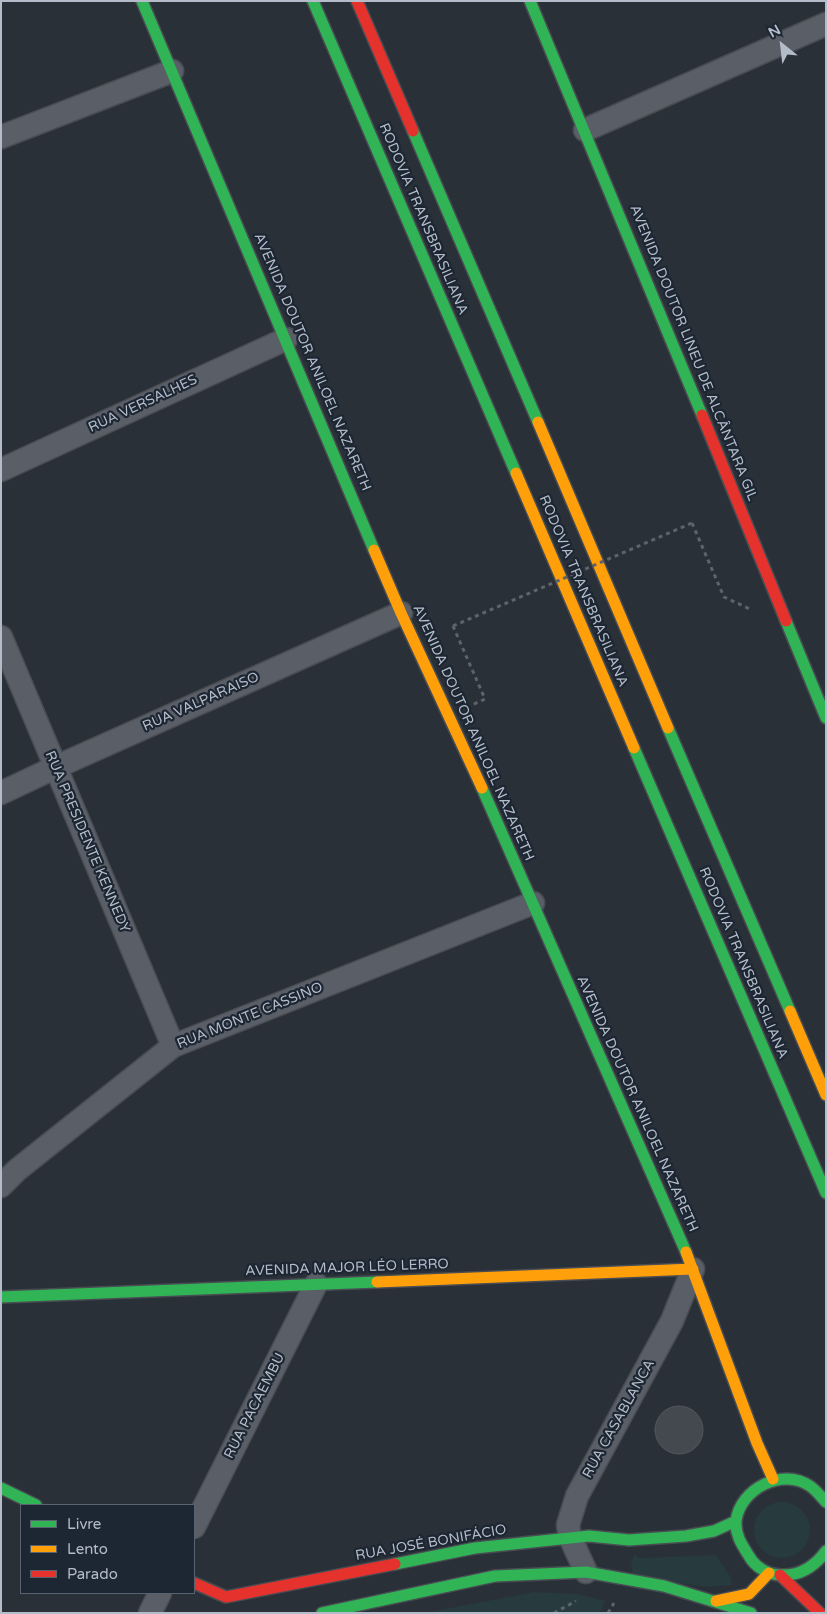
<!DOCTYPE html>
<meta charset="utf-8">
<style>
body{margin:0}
#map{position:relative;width:827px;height:1614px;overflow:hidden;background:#2a3038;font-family:"Varela Round",sans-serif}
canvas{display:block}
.frame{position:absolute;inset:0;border:2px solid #b4bcc9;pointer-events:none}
.legend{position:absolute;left:20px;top:1504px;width:175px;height:90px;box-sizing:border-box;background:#1d2633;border:1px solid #59626f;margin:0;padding:6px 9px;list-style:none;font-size:15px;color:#b4bcc9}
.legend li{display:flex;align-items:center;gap:10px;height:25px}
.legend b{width:25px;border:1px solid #59626f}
.north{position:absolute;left:757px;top:20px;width:50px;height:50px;-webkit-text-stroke:4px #1d2633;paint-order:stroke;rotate:331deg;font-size:14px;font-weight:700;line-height:20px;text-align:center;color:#b4bcc9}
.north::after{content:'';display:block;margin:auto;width:18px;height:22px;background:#b4bcc9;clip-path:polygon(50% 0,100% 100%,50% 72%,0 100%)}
</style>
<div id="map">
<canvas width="827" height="1614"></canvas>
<div class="frame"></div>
<ul class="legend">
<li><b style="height:6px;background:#30b455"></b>Livre</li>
<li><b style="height:6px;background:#ff9f0a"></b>Lento</li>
<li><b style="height:6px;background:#e5322d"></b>Parado</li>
</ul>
<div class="north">N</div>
</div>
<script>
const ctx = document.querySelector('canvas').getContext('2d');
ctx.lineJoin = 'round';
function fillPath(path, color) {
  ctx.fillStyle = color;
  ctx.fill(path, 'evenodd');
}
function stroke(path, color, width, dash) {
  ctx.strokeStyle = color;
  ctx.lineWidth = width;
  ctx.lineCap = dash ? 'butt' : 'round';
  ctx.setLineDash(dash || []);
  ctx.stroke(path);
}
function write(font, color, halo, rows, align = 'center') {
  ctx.font = font + ' "Varela Round",sans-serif';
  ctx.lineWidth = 4.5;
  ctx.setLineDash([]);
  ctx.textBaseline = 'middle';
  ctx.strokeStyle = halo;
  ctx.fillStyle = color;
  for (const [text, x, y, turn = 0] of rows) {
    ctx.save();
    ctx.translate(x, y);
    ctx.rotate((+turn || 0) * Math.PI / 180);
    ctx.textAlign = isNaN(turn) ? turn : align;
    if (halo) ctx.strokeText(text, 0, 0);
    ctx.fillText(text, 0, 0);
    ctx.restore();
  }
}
const green = new Path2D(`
 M754 1530a28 28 0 1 1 56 0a28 28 0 1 1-56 0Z
 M634,1554l5,4 77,-3 15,23 1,7 -26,2 -73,-11 -2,-13z
 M535,1592l43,2 27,7 -6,12h-175z`);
const building = new Path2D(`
 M655 1430a24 24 0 1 1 48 0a24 24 0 1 1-48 0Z`);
const path = new Path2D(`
 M692,523l32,74 28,13
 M453,626l32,73 -13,6
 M554,1613l22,-12
 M608,1613l6,-10`);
const street = new Path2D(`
 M585,130l241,-106
 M1,137l171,-66
 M1,470l285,-131
 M1,637l172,409
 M1,793l55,-26 345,-154
 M1,1186l16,-16 156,-124 360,-143
 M194,1527l122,-243
 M586,1572l-16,-35 -2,-12 9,-29 95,-175 21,-52
 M150,1613l10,-20`);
const fast = new Path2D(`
 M142,1l232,549
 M313,1l203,472
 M530,1l172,414
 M413,131l125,291
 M786,621l40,97
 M668,728l122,283
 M634,748l192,445
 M482,788l204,464
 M1,1297l376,-15
 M1,1488l35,17
 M826,1502c-5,-5 -10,-12 -16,-16 -28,-19 -70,3 -74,35 -1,14 6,24 13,35 6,11 19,19 32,19 19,1 34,-9 45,-24
 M395,1564l80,-16 114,-12 40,4 57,-4 28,-5 22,-10
 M322,1613l173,-37 91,-4 78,14 87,27`);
const slow = new Path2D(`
 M538,422l130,306
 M516,473l118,275
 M374,550l27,63 81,175
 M790,1011l36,84
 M686,1252l71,191 16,36
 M377,1282l316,-13
 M716,1601l33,-7 20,-21`);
const jam = new Path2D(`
 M357,1l56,130
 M702,415l84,206
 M780,1575l40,38
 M194,1583l32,14 169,-33`);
const pathBridge = new Path2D(`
 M453,626l239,-103`);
const streetNames = [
 ["RODOVIA TRANSBRASILIANA",423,219,67],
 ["AVENIDA DOUTOR LINEU DE ALCÂNTARA GIL",693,353,68],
 ["AVENIDA DOUTOR ANILOEL NAZARETH",312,362,67],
 ["RUA VERSALHES",143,404,-25],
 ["RODOVIA TRANSBRASILIANA",583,591,67],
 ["RUA VALPARAISO",201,702,-24],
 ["AVENIDA DOUTOR ANILOEL NAZARETH",473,733,66],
 ["RUA PRESIDENTE KENNEDY",87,842,67],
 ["RODOVIA TRANSBRASILIANA",743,963,67],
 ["RUA MONTE CASSINO",250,1016,-22],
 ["AVENIDA DOUTOR ANILOEL NAZARETH",637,1104,66],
 ["AVENIDA MAJOR LÉO LERRO",347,1268,-2],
 ["RUA PACAEMBU",255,1406,-63],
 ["RUA CASABLANCA",619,1419,-61],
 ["RUA JOSÉ BONIFÁCIO",431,1543,-10]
];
fillPath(green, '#273a3e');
fillPath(building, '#444950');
stroke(building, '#52575f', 1);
stroke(street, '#484c53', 25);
stroke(fast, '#484c53', 14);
stroke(slow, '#484c53', 14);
stroke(jam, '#484c53', 14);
stroke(path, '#5d636a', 3, [4, 4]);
stroke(street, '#5a5e66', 22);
stroke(fast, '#30b455', 11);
stroke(slow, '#ff9f0a', 11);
stroke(jam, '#e5322d', 11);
stroke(pathBridge, '#5d636a', 3, [4, 4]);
write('14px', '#b4bcc9', '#1d2633', streetNames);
</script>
